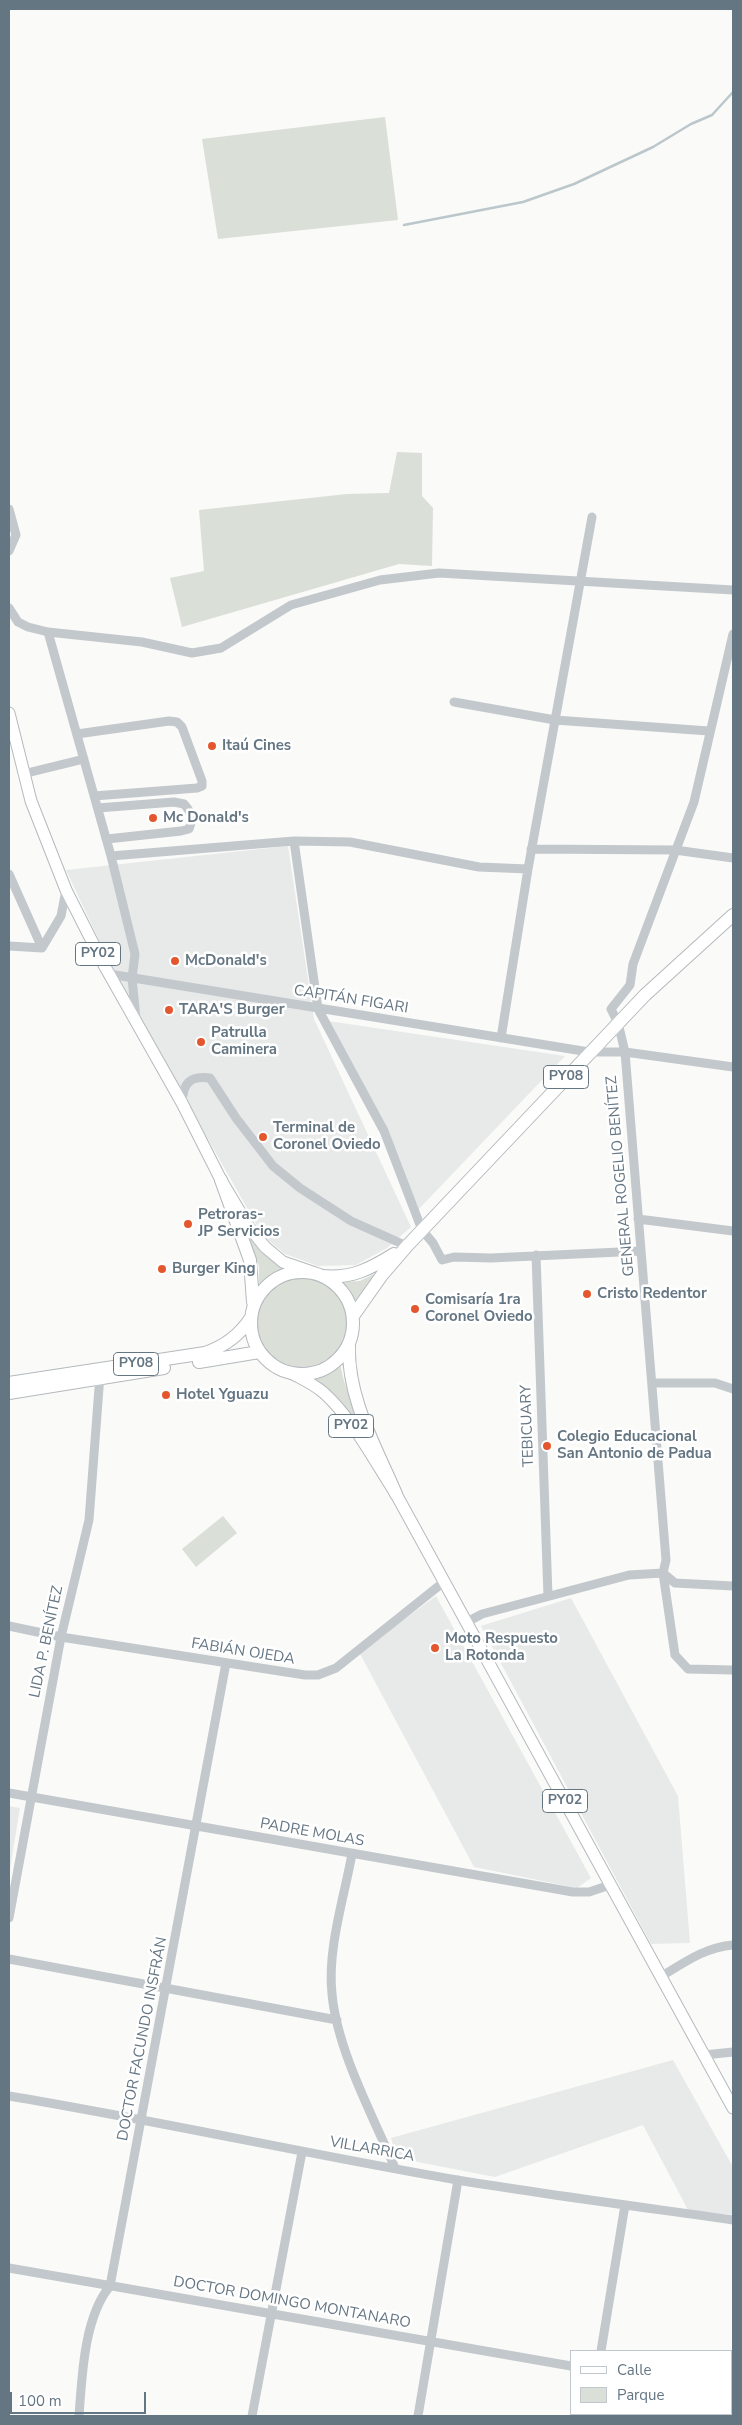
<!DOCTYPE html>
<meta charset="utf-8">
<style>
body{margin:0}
#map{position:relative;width:742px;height:2425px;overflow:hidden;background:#fafaf8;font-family:"Nunito Sans",sans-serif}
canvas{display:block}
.frame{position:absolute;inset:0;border:10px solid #657683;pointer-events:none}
.legend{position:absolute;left:570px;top:2350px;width:162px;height:65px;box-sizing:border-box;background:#fff;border:1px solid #c1c8cd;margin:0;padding:6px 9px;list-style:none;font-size:15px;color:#657683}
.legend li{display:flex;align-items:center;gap:10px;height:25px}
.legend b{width:25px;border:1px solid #c1c8cd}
.scale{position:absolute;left:10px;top:2392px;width:136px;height:22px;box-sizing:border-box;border:2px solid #657683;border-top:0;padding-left:6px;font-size:15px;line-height:18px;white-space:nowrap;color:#657683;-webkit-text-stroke:4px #fff;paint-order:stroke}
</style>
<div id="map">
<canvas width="742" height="2425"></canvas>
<div class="frame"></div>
<ul class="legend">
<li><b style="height:6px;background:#fff"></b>Calle</li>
<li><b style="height:14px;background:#dadfd7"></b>Parque</li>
</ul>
<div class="scale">100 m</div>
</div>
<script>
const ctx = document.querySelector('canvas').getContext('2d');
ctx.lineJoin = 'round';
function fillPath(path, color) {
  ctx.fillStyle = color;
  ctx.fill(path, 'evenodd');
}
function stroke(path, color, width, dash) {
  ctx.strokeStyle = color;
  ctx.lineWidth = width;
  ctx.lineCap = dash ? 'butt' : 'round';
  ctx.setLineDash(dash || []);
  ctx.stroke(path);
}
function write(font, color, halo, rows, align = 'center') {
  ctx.font = font + ' "Nunito Sans",sans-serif';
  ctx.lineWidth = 5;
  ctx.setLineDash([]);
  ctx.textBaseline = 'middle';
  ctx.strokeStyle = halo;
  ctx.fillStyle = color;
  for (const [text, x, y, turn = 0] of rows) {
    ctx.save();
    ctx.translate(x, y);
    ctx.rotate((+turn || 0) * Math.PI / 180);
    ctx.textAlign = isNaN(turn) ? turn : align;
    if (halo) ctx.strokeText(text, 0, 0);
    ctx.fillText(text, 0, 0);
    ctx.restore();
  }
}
const built = new Path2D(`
 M288,846l26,173 97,208 -24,21 -31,17 -38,1 -33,-12 -22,-18 -144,-253 -53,-113z
 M328,1021l237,35 -147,154z
 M436,1596l155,282 -14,10 -103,-21 -115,-215z
 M571,1598l107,198 12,147 -39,1 -170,-318z
 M9,1806l11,2 -11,67z
 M673,2060l60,107v48l-45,-5 -45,-85 -148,52 -98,-19 -6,-20z`);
const green = new Path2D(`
 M385,117l13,103 -180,19 -16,-100z
 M397,452l25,1v43l11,12 -1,58 -33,-2 -217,63 -12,-49 34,-7 -5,-61 148,-16 42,-1z
 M246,1231l15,21 23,16 -13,6 -12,10v-18z
 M378,1272l-23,29 -5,-11 -8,-8 18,-1z
 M257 1322a45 45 0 1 1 90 0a45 45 0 1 1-90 0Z
 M340,1364l4,17 24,62 -57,-65 14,-2z
 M223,1516l14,17 -41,34 -14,-18z`);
const stream = new Path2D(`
 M404,225l119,-23 51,-18 79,-37 38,-23 21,-9 21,-23`);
const minor = new Path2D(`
 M9,509l7,26 -7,16
 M9,608l9,14 10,5 20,5 94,10 50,11 29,-5 70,-43 89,-25 59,-7 294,17
 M48,632l63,224 24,98 -3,24 4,41
 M733,634l-39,168 -61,162 -3,21 -19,24 7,14 7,29 41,508 -3,13 12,82 13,14 45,1
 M454,702l101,18 154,11
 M77,734l92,-13 8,1 5,5 20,54v5l-5,2 -103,8
 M23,774l61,-15
 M98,808l76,-6 10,2c7,8 10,14 5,25l-8,2 -74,8
 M294,841l24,168 66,122 38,99 11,13 9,17 12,-3 37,1 150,-7
 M531,849l144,1 58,8
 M111,856l183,-15 56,1 129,25 49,2
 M9,874l33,74
 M9,946l33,2 19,-32 5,-26
 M109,974l480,78h36l108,15
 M501,1038l27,-169 64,-352
 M182,1103c1,-19 7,-28 28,-25l26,40 37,48 27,22 51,33 56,25
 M638,1219l95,12
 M536,1255l12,341
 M652,1383h63l18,6
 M467,1622l15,-8 147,-39 34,-2 12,10 58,3
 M9,1626l52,11 244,38h13l18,-7 109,-87
 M9,1793l564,99h16l21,-7
 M352,1854c-8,44 -25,96 -20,140 5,56 41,122 63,174
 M9,1918l52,-281 28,-117 11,-145
 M9,1959l328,61
 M662,1976c23,-14 44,-29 71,-31
 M704,2055l29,-3
 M9,2096c150,25 298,58 448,84 92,15 184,27 276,40
 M9,2268l562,98
 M601,2351l24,-146
 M731,2394h2
 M79,2416c3,-40 5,-99 31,-130l116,-623
 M252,2416l50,-264
 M418,2416l40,-236
 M588,2416l1,-2`);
const major = new Path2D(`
 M9,713l22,88 35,89 38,75 78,138 39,77 28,47 16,20 18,15 32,11
 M291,1373c11,6 23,11 33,20 28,25 51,69 72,101l337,614`);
const highway = new Path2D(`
 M221,1180l29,80 3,42
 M251 1323a51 51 0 1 1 102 0a51 51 0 1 1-102 0Z
 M322,1276c29,3 48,-7 72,-22
 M353,1316l29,-41 25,-29 238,-251 88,-80
 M349,1345c-2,53 27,102 47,149
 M199,1362l60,-10
 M9,1383l196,-30c20,-7 34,-17 45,-34
 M9,1393l155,-25`);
const markers = [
 [212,746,5,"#e4572e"],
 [153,818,5,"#e4572e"],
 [175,961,5,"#e4572e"],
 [169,1010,5,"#e4572e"],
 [201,1042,5,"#e4572e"],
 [263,1137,5,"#e4572e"],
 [188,1224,5,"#e4572e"],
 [162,1269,5,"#e4572e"],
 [587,1294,5,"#e4572e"],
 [415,1309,5,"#e4572e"],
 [166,1395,5,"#e4572e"],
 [547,1446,5,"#e4572e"],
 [435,1648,5,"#e4572e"]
];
const shields = [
 [98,954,45],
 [566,1077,45],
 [136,1364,45],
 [351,1426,45],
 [565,1801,45]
];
const shieldNames = [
 ["PY02",98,954],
 ["PY08",566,1077],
 ["PY08",136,1364],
 ["PY02",351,1426],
 ["PY02",565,1801]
];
const poiNames = [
 ["Itaú Cines",222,746],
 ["Mc Donald's",163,818],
 ["McDonald's",185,961],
 ["TARA'S Burger",179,1010],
 ["Patrulla",211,1033],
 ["Caminera",211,1050],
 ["Terminal de",273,1128],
 ["Coronel Oviedo",273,1145],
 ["Petroras-",198,1215],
 ["JP Servicios",198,1232],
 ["Burger King",172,1269],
 ["Cristo Redentor",597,1294],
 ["Comisaría 1ra",425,1300],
 ["Coronel Oviedo",425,1317],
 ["Hotel Yguazu",176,1395],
 ["Colegio Educacional",557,1437],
 ["San Antonio de Padua",557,1454],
 ["Moto Respuesto",445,1639],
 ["La Rotonda",445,1656]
];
const streetNames = [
 ["CAPITÁN FIGARI",351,1000,9],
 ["GENERAL ROGELIO BENÍTEZ",621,1176,-95],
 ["TEBICUARY",528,1426,-92],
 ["LIDA P. BENÍTEZ",47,1642,-78],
 ["FABIÁN OJEDA",243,1652,9],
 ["PADRE MOLAS",312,1833,10],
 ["DOCTOR FACUNDO INSFRÁN",143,2039,-79],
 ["VILLARRICA",372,2150,10],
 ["DOCTOR DOMINGO MONTANARO",292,2303,10]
];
fillPath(built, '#e8e9e9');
fillPath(green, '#dadfd7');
stroke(stream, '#bbc7cb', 2.5);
stroke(major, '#b5babe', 13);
stroke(highway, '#b4b9bd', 14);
stroke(minor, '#c3c8cc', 9);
stroke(major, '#fff', 11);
stroke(highway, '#fff', 12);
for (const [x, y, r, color] of markers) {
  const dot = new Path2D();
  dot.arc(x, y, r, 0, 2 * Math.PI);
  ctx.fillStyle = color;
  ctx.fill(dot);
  stroke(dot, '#fff', 2);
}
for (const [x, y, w] of shields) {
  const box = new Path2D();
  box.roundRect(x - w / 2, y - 11.5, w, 23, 4);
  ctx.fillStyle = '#fff';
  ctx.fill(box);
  stroke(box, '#657683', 1);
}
write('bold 14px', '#657683', null, shieldNames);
write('bold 15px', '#657683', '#fff', poiNames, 'left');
write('15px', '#657683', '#fff', streetNames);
</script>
